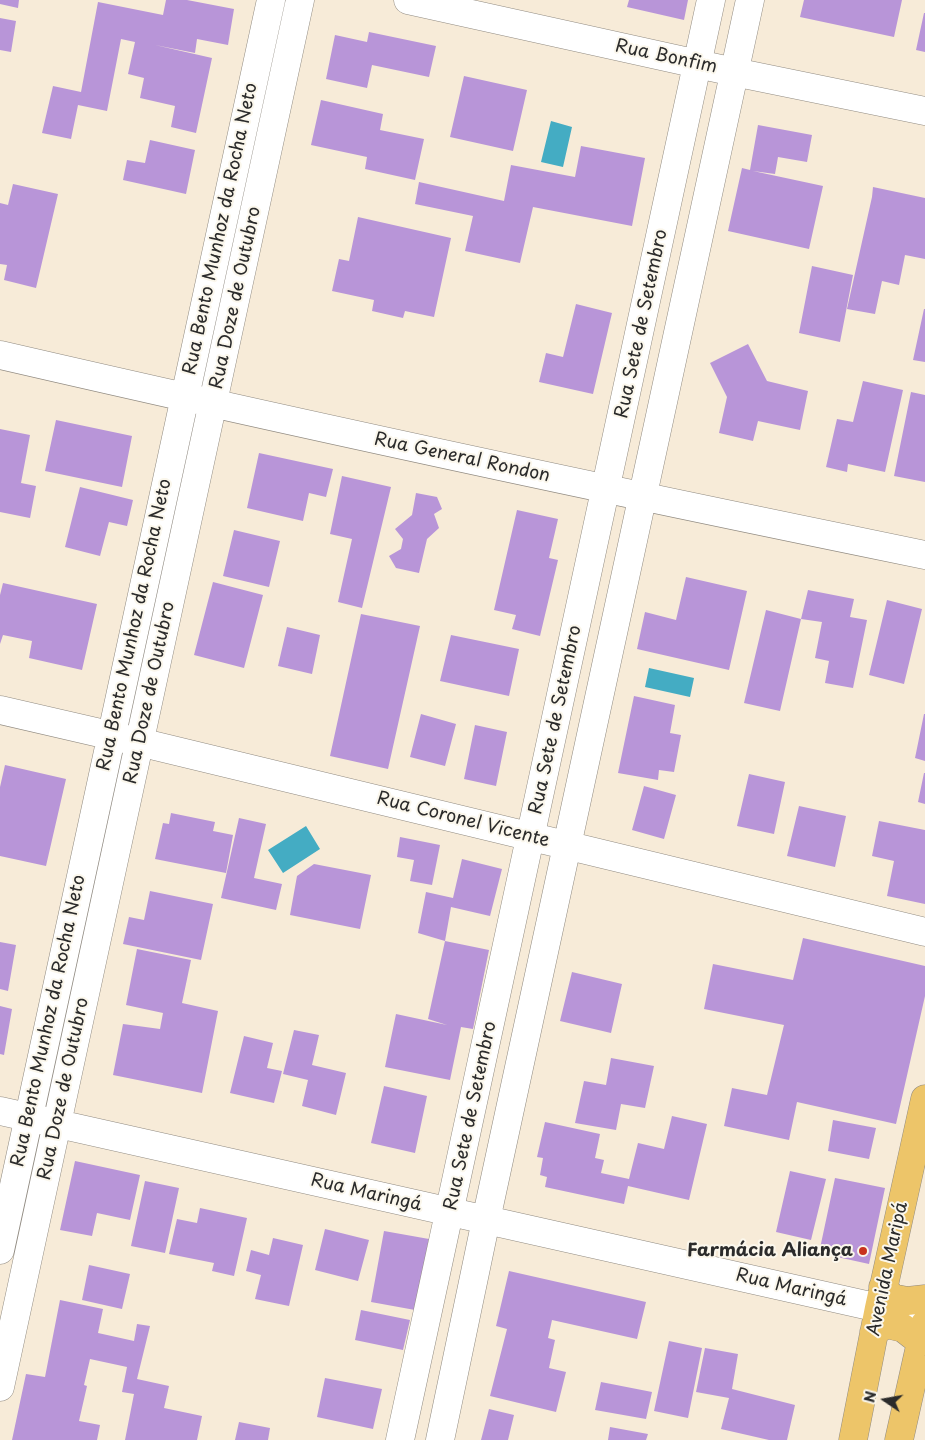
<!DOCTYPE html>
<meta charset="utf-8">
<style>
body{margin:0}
#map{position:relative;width:925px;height:1440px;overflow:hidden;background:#f7ebd8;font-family:"Playpen Sans",sans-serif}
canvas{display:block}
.north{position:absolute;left:860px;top:1375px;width:50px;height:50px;-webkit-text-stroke:4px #fbf7ec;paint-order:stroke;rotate:282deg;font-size:14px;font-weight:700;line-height:20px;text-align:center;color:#2b2b2b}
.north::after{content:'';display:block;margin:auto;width:18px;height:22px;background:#2b2b2b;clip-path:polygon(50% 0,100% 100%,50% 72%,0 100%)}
</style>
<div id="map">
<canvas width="925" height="1440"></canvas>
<div class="north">N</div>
</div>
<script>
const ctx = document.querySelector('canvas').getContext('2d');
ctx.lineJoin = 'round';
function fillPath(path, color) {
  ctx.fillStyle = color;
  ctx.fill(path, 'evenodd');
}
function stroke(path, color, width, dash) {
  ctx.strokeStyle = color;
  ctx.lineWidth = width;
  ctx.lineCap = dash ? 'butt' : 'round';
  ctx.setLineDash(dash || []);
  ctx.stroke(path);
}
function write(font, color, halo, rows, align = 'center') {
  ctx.font = font + ' "Playpen Sans",sans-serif';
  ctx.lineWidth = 4;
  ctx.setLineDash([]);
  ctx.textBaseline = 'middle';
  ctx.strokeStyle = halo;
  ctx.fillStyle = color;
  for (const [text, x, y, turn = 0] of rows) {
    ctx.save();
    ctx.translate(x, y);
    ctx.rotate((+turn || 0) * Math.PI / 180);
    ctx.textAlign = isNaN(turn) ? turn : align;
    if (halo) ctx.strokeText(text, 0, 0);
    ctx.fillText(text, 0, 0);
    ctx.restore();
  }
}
const water = new Path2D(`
 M551,121l21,6 -9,40 -22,-5z
 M649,668l45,10 -4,19 -45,-10z
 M306,826l14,23 -37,24 -15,-23z`);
const building = new Path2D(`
 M0,0h19l-1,8 -18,-4z
 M166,0h21l47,9 -6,36 -31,-6 -2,14 -40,-8 57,13 -16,75 -25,-6 4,-21 -35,-8 4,-20 -16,-4 7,-32 -14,-3 -14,72 -29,-6 -7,34 -29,-6 11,-47 28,6 17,-90 65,13z
 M629,0h59l-4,20 -57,-13z
 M804,0h98l-8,37 -94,-20z
 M924,13h1v39l-9,-2z
 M0,18l16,3 -5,31 -11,-2z
 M369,32l67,14 -7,31 -57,-12 -5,23 -41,-9 9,-44 32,7z
 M464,76l63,14 -14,61 -63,-14z
 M321,100l62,14 -3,16 44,9 -9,41 -50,-11 2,-12 -56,-12z
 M758,125l54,10 -5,27 -29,-5 -3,17 -22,-3 70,15 -14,63 -81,-18 14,-63 8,2z
 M150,140l45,10 -9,44 -63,-14 4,-20 18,3z
 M581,146l64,12 -13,68 -99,-19 -13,56 -55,-12 8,-35 -58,-12 4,-22 85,19 7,-36 64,12z
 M13,184l45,10 -22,94 -32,-8 3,-15 -7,-1v-61l8,2z
 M873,187l52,11v61l-20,-4 -6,30 -17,-4 -7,33 -28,-5 25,-112z
 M358,217l93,21 -17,79 -29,-6 -2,7 -31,-7 2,-11 -42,-9 7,-32 10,2z
 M812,266l41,9 -13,67 -41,-9z
 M576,304l36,9 -19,81 -54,-12 7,-29 17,4z
 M924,309h1v53l-12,-2z
 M748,344l19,37 41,10 -8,39 -42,-9 -5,20 -34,-8 8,-36 -17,-34z
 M863,381l40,9 -18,82 -37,-8 -1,8 -21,-5 11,-48 16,3z
 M911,392l14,3v87l-31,-6z
 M56,420l76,16 -10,51 -77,-16z
 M0,429l30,6 -9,48 15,3 -6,32 -30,-6z
 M259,453l74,16 -7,28 -17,-4 -6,28 -56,-13z
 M342,476l49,11 -29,121 -24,-6 14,-63 -22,-5z
 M80,487l53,13 -6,26 -18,-4 -9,34 -35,-9z
 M416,493l21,4 5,12 -8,5 5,14 -12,11 -8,34 -23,-5 -7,-12 12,-7 2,-10 -8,-10 17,-14z
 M517,510l41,9 -9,39 9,2 -18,76 -28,-7 4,-14 -22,-5z
 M234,530l46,11 -11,46 -46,-11z
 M686,577l61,14 -18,79 -92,-21 8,-37 31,8z
 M213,582l50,13 -19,73 -50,-13z
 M3,583l94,21 -15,66 -53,-12 3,-17 -29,-6 -3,9v-49z
 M808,590l46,9 -4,18 17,3 -14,68 -28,-5 4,-22 -14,-3 7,-36 -21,-3 -21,92 -36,-8 22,-93 35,9z
 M887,600l35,9 -18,75 -35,-9z
 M361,614l59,12 -32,143 -58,-13z
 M287,627l33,8 -8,39 -34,-8z
 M451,635l68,14 -10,47 -69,-15z
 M634,696l41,9 -5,28 11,2 -7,37 -15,-2 -1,10 -40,-7z
 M421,714l35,10 -11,42 -35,-9z
 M924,714h1v47l-10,-3z
 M475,725l32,7 -11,54 -32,-7z
 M5,765l61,14 -20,87 -46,-10v-69z
 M924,773h1v31l-7,-2z
 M749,774l36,8 -11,52 -37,-8z
 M644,786l32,9 -12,44 -32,-9z
 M799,806l47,10 -11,51 -48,-11z
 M171,813l44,9 -2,9 20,4 -7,38 -71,-14 8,-36 6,1z
 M239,818l27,6 -12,54 28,6 -6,26 -55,-12z
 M879,821l46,9v74l-38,-8 7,-35 -22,-5z
 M400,837l40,8 -8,40 -22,-4 4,-21 -17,-3z
 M462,859l40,10 -12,47 -39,-9 -6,34 -27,-8 8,-41 27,6z
 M314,864l57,11 -11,54 -70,-14 7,-39z
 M150,891l63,13 -12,56 -78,-16 6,-27 15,3z
 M803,938l122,28v30l-29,128 -99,-22 -8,38 -65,-14 8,-38 35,7 17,-70 -80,-16 9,-45 80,16z
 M445,941l44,9 -16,79 -12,-2 -11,53 -65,-13 11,-53 51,11 -19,-6z
 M0,942l16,3 -8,46 -8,-2z
 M137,949l54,11 -9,43 36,8 -16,82 -89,-18 10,-51 37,5 3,-16 -37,-8z
 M572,972l50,12 -11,49 -51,-12z
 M0,1006l12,3 -8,46 -4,-1z
 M294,1030l25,5 -7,30 34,8 -10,42 -34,-9 6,-26 -25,-6z
 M244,1036l29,7 -6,25 15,3 -8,32 -44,-10z
 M611,1058l43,8 -9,42 -24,-4 -5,26 -41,-7 9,-42 22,4z
 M384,1086l43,10 -12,57 -44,-10z
 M672,1116l35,8 -18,76 -61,-14 -4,18 -79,-17 2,-10 -7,-2 3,-17 -6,-1 8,-35 55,12 -5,24 9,2 -3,13 28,6 9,-36 26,6z
 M833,1120l43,8 -7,31 -41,-8z
 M75,1161l65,14 -10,45 -33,-7 -5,23 -32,-6z
 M790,1171l36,8 -15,61 -35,-8z
 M835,1178l50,10 -16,76 -50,-11z
 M145,1181l34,7 -14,65 -34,-7z
 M200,1208l47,10 -13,58 -22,-5 2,-8 -45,-9 8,-35 20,4z
 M325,1229l44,11 -11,41 -43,-11z
 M384,1231l45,8 -14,71 -44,-8z
 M273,1238l30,7 -14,61 -34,-7 6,-24 -15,-4 5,-21 18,5z
 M89,1265l41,9 -8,35 -40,-9z
 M509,1271l137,31 -9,37 -85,-19 -4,18 7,2 -6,28 17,4 -10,40 -66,-16 17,-67 -11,-3z
 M60,1300l43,9 -5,24 36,8 3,-17 13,2 -13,53 32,7 -5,22 38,8 -5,24h-72l9,-46 -12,-2 5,-25 -37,-8 -6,26 3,1 -8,35 21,4 -3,15h-85l14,-66 19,3z
 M361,1310l49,10 -7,30 -48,-10z
 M669,1341l33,7 -14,70 -34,-7z
 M705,1348l33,6 -6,35 63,16 -8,35h-18l-48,-11 8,-31 -33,-6z
 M325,1378l57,11 -9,40 -56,-12z
 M601,1382l51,10 -6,27 -51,-9z
 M489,1409l25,6 -6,25h-27z
 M239,1422l31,6 -2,12h-33z
 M610,1427l38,7 -2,6h-38z`);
const minor = new Path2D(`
 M408,0l326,72 191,39
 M0,355c307,71 616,137 925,200
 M0,710l139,32 786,190
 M0,1111l879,197 46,12
 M0,1250l271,-1250
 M0,1387l300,-1387
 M400,1440l311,-1440
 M440,1440l46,-220 264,-1220`);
const major = new Path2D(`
 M883,1287l9,11 15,3 18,-2
 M874,1332l12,-8 17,4 18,14
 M853,1440l26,-132 46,-209
 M899,1440l26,-116`);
const markers = [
 [863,1251,5,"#c8321e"]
];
const streetNames = [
 ["Rua Bonfim",666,57,12],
 ["Rua Bento Munhoz da Rocha Neto",221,229,-78],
 ["Rua Doze de Outubro",236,298,-78],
 ["Rua Sete de Setembro",642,324,-78],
 ["Rua General Rondon",462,458,12],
 ["Rua Bento Munhoz da Rocha Neto",135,625,-78],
 ["Rua Doze de Outubro",150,693,-78],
 ["Rua Sete de Setembro",556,720,-78],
 ["Rua Coronel Vicente",463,820,14],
 ["Rua Bento Munhoz da Rocha Neto",49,1021,-78],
 ["Rua Doze de Outubro",64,1089,-78],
 ["Rua Sete de Setembro",471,1116,-78],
 ["Rua Maringá",366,1193,13],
 ["Avenida Maripá",888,1269,-78],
 ["Rua Maringá",791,1288,13]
];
const poiNames = [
 ["Farmácia Aliança",853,1251]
];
fillPath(water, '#44acc3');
fillPath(building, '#b895d8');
stroke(minor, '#918b82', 29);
stroke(major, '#918b82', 29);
stroke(minor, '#fff', 28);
stroke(major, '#edc569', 28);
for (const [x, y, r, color] of markers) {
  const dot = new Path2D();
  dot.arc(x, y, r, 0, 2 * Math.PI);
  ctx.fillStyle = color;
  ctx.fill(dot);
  stroke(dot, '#fbf7ec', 2);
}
write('18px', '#2b2b2b', '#fbf7ec', streetNames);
write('bold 18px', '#2b2b2b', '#fbf7ec', poiNames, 'right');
</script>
